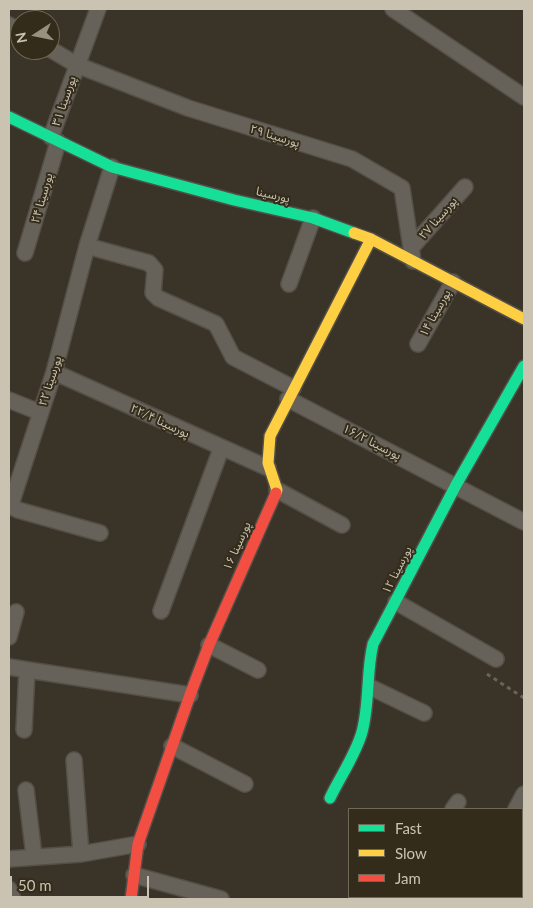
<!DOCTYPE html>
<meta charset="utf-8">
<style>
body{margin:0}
#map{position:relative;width:533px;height:908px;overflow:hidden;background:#393328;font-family:Lato,sans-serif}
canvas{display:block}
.frame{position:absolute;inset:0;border:10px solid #cac3b2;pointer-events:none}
.legend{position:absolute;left:348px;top:808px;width:175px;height:90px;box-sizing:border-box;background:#342c1b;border:1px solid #706857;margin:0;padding:6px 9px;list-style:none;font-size:15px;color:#cac3b2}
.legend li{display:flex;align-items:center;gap:10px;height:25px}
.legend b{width:25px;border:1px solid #706857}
.north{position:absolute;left:10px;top:10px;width:50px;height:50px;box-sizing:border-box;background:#342c1b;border:1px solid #706857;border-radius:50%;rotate:259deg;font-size:14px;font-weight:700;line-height:20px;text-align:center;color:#cac3b2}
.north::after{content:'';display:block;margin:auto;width:18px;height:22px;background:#979182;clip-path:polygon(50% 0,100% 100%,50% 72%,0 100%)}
.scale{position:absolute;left:10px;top:876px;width:139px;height:22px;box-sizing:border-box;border:2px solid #cac3b2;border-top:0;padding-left:6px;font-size:15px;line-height:18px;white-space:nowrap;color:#cac3b2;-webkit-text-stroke:4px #342c1b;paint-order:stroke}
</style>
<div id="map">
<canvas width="533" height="908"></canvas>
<div class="frame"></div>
<ul class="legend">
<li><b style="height:6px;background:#16e098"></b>Fast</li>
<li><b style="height:6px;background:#ffcf43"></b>Slow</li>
<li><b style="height:6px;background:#f24e42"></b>Jam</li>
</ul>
<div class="north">N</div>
<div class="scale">50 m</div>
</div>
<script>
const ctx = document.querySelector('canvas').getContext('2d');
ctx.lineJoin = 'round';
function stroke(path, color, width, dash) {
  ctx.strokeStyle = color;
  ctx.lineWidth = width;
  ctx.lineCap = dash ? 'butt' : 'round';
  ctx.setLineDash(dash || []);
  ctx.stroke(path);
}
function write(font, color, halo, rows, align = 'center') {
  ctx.font = font + ' Lato,"Noto Sans Arabic",sans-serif';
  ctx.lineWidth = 4;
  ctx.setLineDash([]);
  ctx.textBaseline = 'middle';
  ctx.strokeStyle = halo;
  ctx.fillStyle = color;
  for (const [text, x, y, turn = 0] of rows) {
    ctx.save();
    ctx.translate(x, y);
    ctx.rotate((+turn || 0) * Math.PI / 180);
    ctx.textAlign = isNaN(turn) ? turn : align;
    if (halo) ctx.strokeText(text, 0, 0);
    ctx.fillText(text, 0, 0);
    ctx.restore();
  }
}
const path = new Path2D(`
 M487,674l37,24`);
const street = new Path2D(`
 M393,9l131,88
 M9,25l11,7
 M50,49l27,16 111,43 164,51 50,29 11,73
 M51,137l47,-128
 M87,246l62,17 6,7 -2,23 5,5 58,26 17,33 60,31
 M411,248l54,-61
 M25,253l33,-111
 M289,284l24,-66
 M418,344l35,-62
 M54,372l214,96
 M288,399l236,123
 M9,400l30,12
 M277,490l65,35
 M100,533l-82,-23 -6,-3v-6l42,-129 33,-126 25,-79
 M396,602l100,57
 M161,611l60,-162
 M9,637l7,-25
 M209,645l49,25
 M9,667l181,28
 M370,687l54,26
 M24,730l3,-60
 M172,746l73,38
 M74,760l7,94
 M26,790l8,66
 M453,809l5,-7
 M516,809l8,-15
 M9,859l72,-5 57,-10
 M134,875l87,24
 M9,889l4,10
 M385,899l2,-2
 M452,899l2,-2`);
const fast = new Path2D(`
 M9,117l103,50 122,33 79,18 41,15
 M330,798c10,-21 26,-44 32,-66 8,-30 4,-59 11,-88l83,-159 68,-119`);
const slow = new Path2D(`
 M354,233l17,6 153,80
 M276,493l1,-3 -9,-27 2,-27 101,-197`);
const jam = new Path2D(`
 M131,899l7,-55 52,-149 19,-50 67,-152`);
const streetNames = [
 ["پورسینا ۳۱",64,101,-71],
 ["پورسینا ۲۹",275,136,17],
 ["پورسینا",273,195,13],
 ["پورسینا ۲۴",42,198,-74],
 ["پورسینا ۲۷",438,218,-49],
 ["پورسینا ۱۴",435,313,-61],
 ["پورسینا ۲۲",50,381,-72],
 ["پورسینا ۲۲/۴",160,421,25],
 ["پورسینا ۱۶/۲",372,442,27],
 ["پورسینا ۱۶",237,546,-66],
 ["پورسینا ۱۲",397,570,-63]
];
stroke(street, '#534f47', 18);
stroke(fast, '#534f47', 14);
stroke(slow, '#534f47', 14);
stroke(jam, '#534f47', 14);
stroke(path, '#69645c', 3, [4, 4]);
stroke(street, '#666259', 15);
stroke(fast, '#16e098', 11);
stroke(slow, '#ffcf43', 11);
stroke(jam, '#f24e42', 11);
write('12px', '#cac3b2', '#342c1b', streetNames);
</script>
